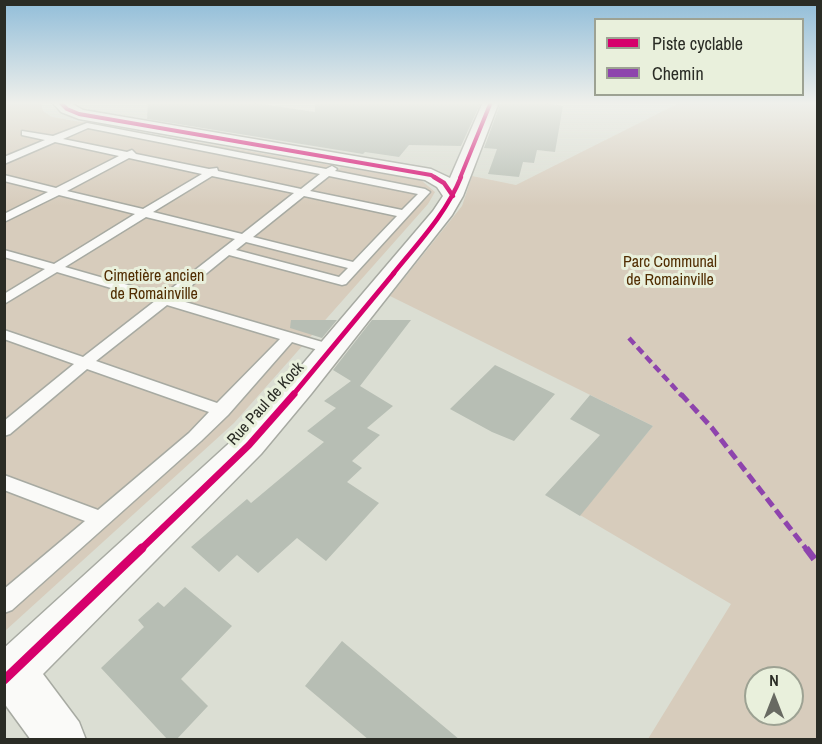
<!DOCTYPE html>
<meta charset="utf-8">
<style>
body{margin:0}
#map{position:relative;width:822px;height:744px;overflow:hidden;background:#dbded3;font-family:"Archivo Narrow",sans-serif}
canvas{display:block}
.frame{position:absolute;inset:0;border:6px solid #2a2c25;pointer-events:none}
.legend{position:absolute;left:594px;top:18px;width:210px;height:78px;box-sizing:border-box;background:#e9f0dc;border:2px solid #9da293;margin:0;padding:8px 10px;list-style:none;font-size:18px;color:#2a2c25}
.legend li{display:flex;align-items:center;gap:12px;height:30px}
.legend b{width:30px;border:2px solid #9da293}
.north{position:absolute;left:744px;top:666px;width:60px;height:60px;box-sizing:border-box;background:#e9f0dc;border:2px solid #9da293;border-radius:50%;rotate:0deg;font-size:16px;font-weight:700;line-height:24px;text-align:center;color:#2a2c25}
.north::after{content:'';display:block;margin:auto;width:21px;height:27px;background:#686a62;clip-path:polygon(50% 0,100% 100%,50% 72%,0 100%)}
</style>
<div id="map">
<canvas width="822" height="744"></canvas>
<div class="frame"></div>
<ul class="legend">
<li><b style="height:8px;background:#d6006c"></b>Piste cyclable</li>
<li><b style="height:8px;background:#8e44ad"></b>Chemin</li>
</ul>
<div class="north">N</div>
</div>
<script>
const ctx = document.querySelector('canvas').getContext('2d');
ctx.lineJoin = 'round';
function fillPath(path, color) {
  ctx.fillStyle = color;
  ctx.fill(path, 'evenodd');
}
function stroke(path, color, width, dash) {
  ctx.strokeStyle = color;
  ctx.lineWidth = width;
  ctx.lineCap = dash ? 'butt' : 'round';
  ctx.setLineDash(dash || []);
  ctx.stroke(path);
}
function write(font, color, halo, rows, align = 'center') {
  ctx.font = font + ' "Archivo Narrow",sans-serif';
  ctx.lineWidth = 6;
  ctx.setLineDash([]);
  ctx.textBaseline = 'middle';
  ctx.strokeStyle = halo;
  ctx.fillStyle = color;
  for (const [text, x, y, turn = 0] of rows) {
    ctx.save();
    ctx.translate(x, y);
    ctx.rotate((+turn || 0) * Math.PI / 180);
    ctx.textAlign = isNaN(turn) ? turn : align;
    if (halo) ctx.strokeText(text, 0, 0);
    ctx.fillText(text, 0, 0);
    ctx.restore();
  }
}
const green = new Path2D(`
 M5,102h36l2,9 9,6 278,48 -4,4 11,2 4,-4 80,13 14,12 -7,12 -194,219 -229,208z
 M681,102h136v637h-169l83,-135 -151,-89 73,-89 -263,-130 72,-90 10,-30 44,9zM756,678h36v36h-36z`);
const building = new Path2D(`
 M148,102h100l67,10v-10h166l-20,44 -52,-1 -10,12 -34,-5 -2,2 -216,-35z
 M501,102h39l23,4 -8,46 -18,-2 -3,13 -11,-1 -4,15 -31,-3 9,-25 -13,-1z
 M291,320h46l-15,18 -32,-10z
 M372,320h39l-51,66 33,20 -26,22 13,7 -28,26 10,7 -15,14 32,21 -53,58 -29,-23 -39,35 -21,-18 -18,17 -28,-25 56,-48 4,4 73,-61 -17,-11 29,-23 -12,-7 27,-20 -18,-11z
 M495,365l60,29 -41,47 -22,-9 -42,-23z
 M590,395l63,31 -73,90 -35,-21 55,-60 -30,-16z
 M185,587l47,39 -51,53 27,27 -32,34h-8l-67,-72 43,-41 -6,-7 20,-18 6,5z
 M342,641l118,99h-91l-64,-54z`);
const service = new Path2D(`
 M87,123l239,46 6,-3 5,3 -2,2 90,18 5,3 -84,92 -4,1 -113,-30 -54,44 161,47 2,3 -7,5 -39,-12 -64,73 -27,26 -189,169 -8,3v-24l81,-68 -81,-31v-15l94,35 91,-77 20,-21 -122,-43 -77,65 -6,2v-15l70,-57 -70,-25v-9l79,27 72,-56 -98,-29 -53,32v-10l41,-25 -41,-12v-7l50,14 81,-50 -76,-19 -55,27v-8l44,-22 -44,-11v-6l52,13 63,-32 -64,-14 -51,22v-7l41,-17 -23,-5v-4l31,5zM88,128l232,46 -19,15 -83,-18 -1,-3 -8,1 -73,-15 -4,-4 -5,2 -64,-13zM129,158l73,16 -59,35 -76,-18zM212,176l82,17 -52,41 -89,-22zM329,176l89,18 -16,16 -92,-19zM304,196l93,20 -44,46 -100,-25zM146,217l89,22 -72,56 -98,-28zM246,242l102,26 -9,9 -103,-27zM167,305l113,34 -63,64 -121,-42z`);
const minor = new Path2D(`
 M52,102h17l14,8 348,59 19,9 33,-76h16l-36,94 -11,19 -141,179 -50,60 -218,220 36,48 7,18h-55l-27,-37v-55l233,-212 52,-56 144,-169 10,-15 -6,-9 -12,-7 -346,-61 -18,-7z`);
const quietFar2 = new Path2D(`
 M629,338l53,58`);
const quietFar1 = new Path2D(`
 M681,394l31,34 95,122`);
const quiet = new Path2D(`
 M806,548l12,16`);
const cyclewayFar4 = new Path2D(`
 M60,102l7,7 12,5 352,61 5,3
 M460,178l31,-76`);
const cyclewayFar3 = new Path2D(`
 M434,177l10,6 9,13
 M393,274c25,-31 53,-60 68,-97`);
const cyclewayFar2 = new Path2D(`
 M292,396l102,-123`);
const cyclewayFar1 = new Path2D(`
 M140,550l109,-105 45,-51`);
const cycleway = new Path2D(`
 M4,680l138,-132`);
const parkNames = [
 ["Parc Communal",670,263],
 ["de Romainville",670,281],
 ["Cimetière ancien",154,277],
 ["de Romainville",154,295]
];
const streetNames = [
 ["Rue Paul de Kock",266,404,-48]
];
fillPath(green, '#d7ccbc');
fillPath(building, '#b7beb4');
stroke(service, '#a7aaa2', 3);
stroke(minor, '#a7aaa2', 3);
fillPath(service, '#fafaf8');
fillPath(minor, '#fafaf8');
stroke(quietFar2, '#8e44ad', 4.5, [8, 4.5]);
stroke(quietFar1, '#8e44ad', 5, [10, 5]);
stroke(quiet, '#8e44ad', 7, [14, 7]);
stroke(cyclewayFar4, '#d6006c', 4);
stroke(cyclewayFar3, '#d6006c', 4.5);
stroke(cyclewayFar2, '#d6006c', 5);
stroke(cyclewayFar1, '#d6006c', 7);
stroke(cycleway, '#d6006c', 9);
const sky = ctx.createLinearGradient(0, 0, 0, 206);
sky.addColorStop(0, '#91bdd9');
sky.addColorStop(0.5, '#eff0eb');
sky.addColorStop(1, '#eff0eb00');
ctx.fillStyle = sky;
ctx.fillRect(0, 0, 822, 206);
write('16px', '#512d02', '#e9f0dc', parkNames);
write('16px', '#2a2c25', '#e9f0dc', streetNames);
</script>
